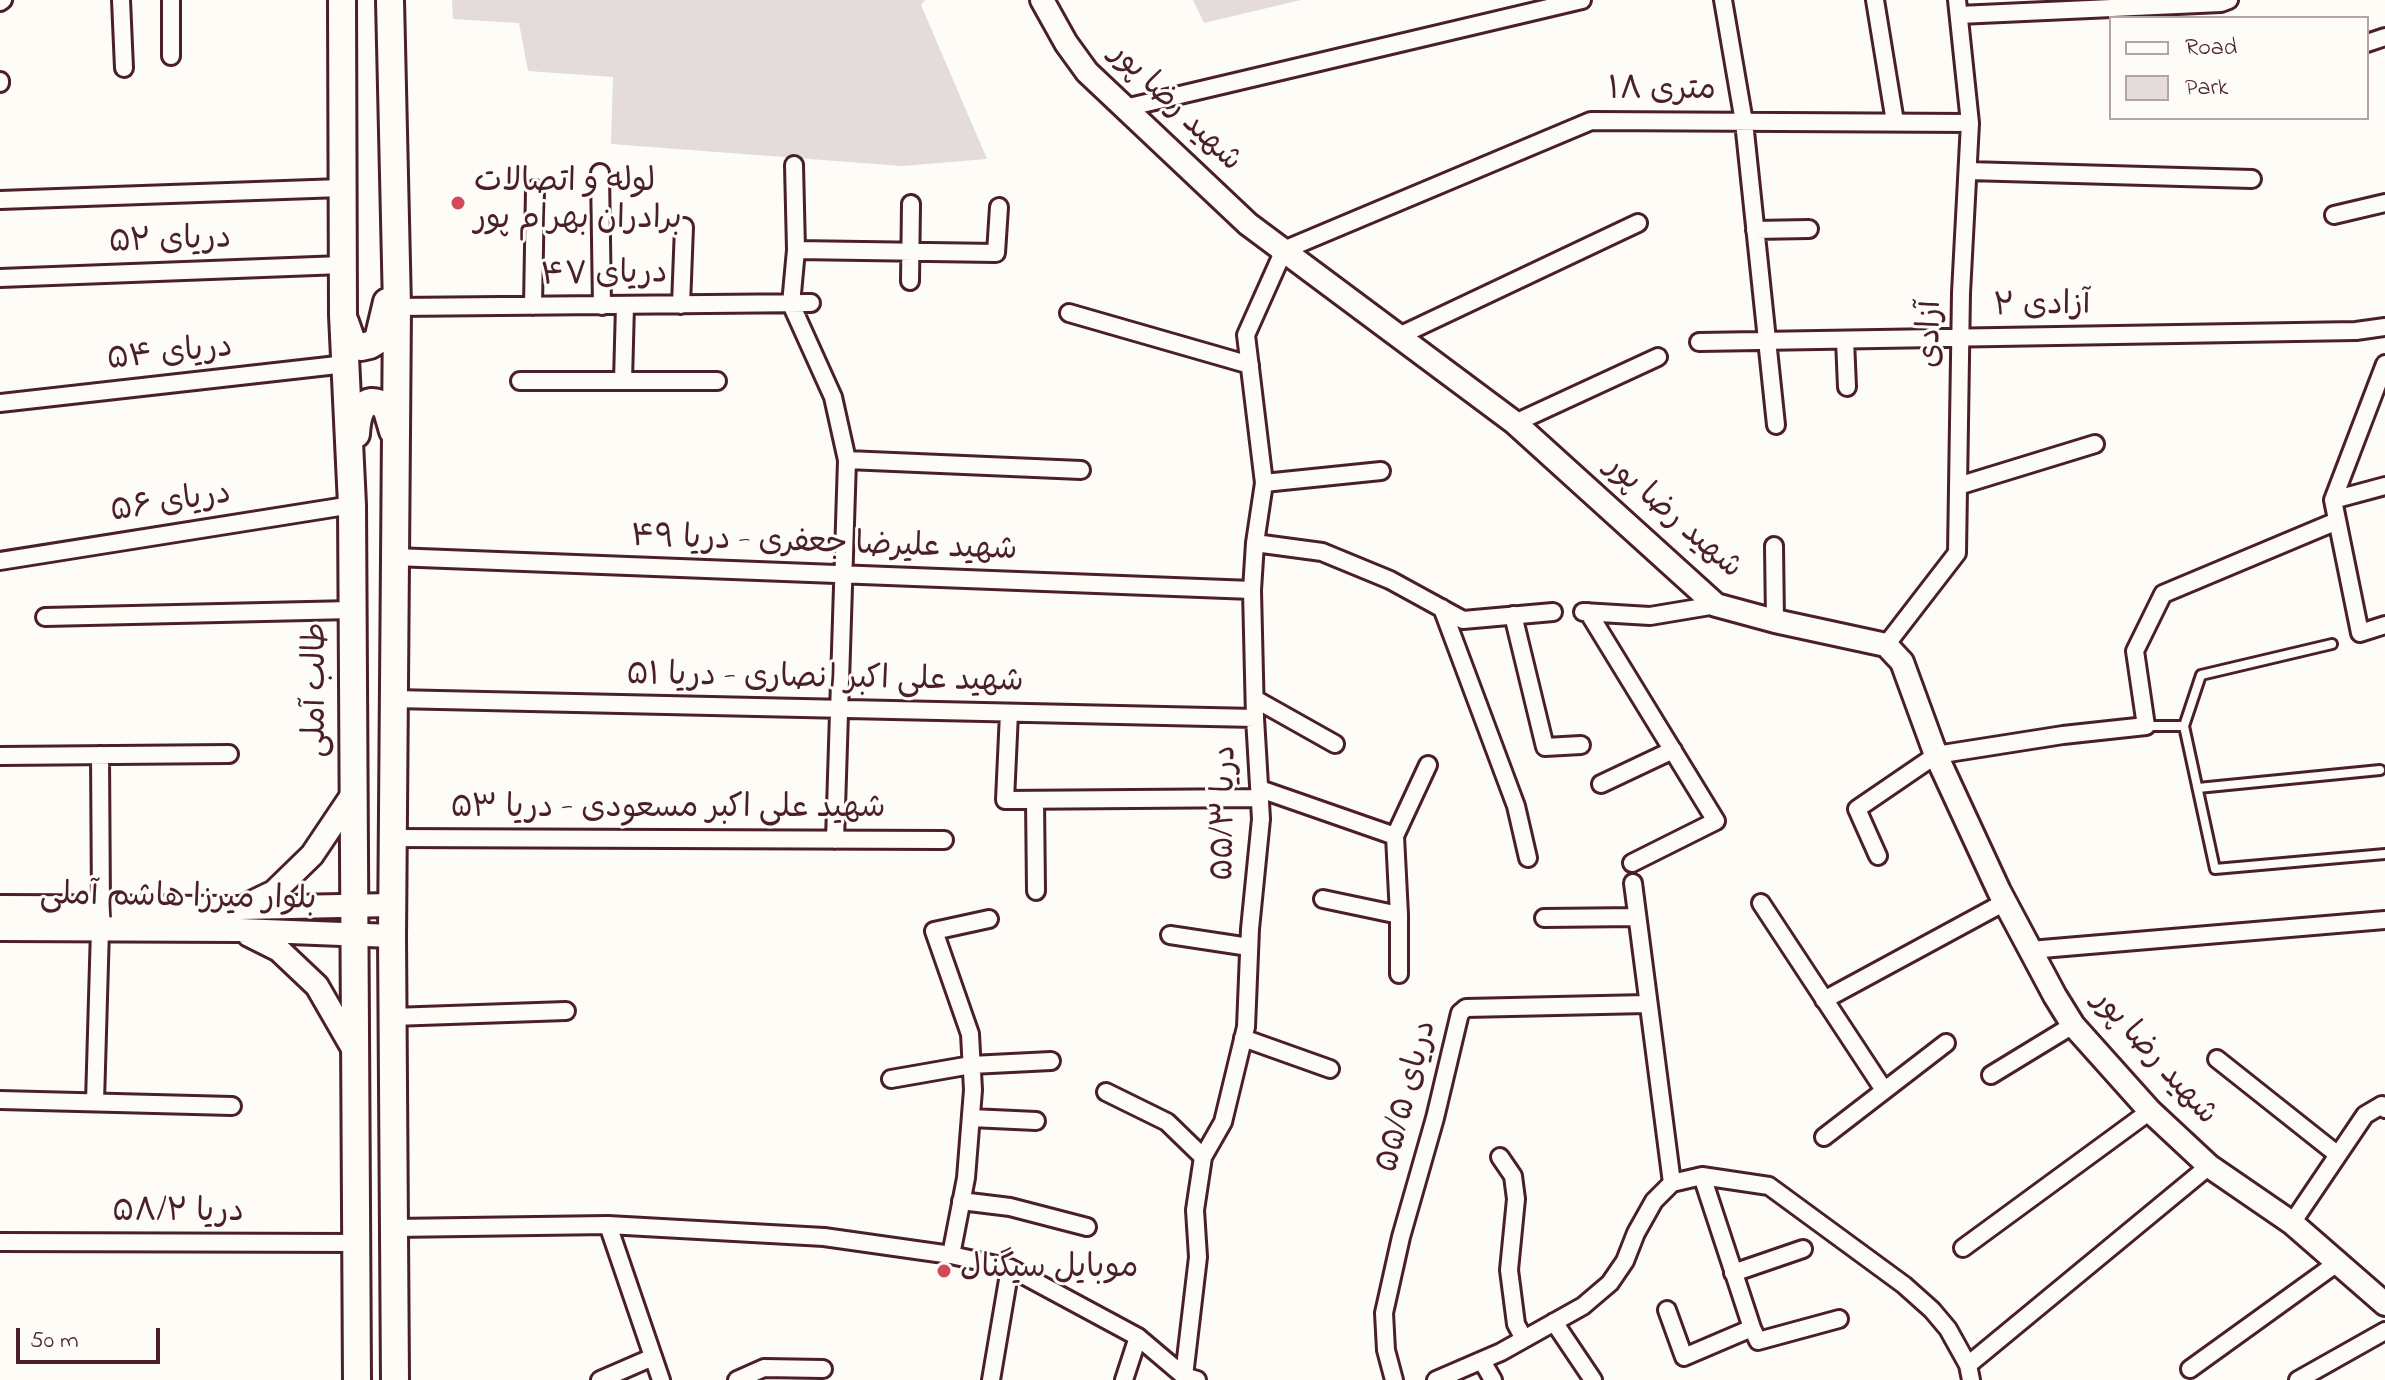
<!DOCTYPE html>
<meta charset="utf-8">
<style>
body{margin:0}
#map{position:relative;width:2385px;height:1380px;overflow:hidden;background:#fdfcf7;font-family:"Indie Flower",sans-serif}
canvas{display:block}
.legend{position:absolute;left:2109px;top:16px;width:260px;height:104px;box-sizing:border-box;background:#fdfcf7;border:2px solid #b5a4a5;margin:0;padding:10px 14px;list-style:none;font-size:24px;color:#4a1f2b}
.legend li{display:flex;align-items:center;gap:16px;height:40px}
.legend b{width:40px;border:2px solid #b5a4a5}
.scale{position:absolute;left:16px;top:1328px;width:144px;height:36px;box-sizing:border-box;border:4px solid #4a1f2b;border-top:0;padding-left:10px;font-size:24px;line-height:28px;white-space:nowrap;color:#4a1f2b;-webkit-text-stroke:6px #fdfcf7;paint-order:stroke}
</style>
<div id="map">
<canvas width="2385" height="1380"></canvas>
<ul class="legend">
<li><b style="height:10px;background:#fdfcf7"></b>Road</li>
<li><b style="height:22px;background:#e3dcda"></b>Park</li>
</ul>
<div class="scale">50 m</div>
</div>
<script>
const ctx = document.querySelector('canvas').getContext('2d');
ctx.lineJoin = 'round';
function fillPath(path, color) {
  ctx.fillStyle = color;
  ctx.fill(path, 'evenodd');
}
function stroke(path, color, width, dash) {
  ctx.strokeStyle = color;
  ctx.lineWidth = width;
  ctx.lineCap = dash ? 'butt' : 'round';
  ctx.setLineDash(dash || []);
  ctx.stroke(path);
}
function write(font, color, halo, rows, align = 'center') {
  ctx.font = font + ' "Indie Flower","Playpen Sans Arabic",sans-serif';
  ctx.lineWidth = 6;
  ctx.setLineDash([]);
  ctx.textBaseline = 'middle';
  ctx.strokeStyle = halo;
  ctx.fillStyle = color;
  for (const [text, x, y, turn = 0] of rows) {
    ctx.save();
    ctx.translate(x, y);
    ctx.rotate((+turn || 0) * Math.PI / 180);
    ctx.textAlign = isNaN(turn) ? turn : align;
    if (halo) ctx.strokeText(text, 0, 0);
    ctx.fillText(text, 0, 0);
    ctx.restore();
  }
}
const green = new Path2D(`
 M452,0h473l-4,5 66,154 -85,7 -291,-22 2,-67 -85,-6 -9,-48 -66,-4z
 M1193,0h108l-97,23z`);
const lane = new Path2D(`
 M2146,726h38l17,-51 131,-31
 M2184,726l31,143 170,-15
 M2198,788l182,-18`);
const street = new Path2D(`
 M121,0l3,68
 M1723,0l21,122 32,303
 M1875,0l20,122
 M0,2l3,-2
 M1959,15l262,-12 8,-3
 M2367,43l18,-6
 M171,56v-56
 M0,81v2
 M1125,108l457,-108
 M794,165l2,85
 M1968,171l284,8
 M600,173l2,133
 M0,200l341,-12
 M2334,215l51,-12
 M1755,230l54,-1
 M0,278l342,-13
 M910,281l1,-77
 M681,305l3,-78
 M533,306l2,-117
 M397,307l414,-4
 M1069,313l181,52
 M1399,336l239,-113
 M1845,340l2,47
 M1699,342l657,-11 29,-4
 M2385,364l-52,136 27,133 25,-8
 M520,381h197
 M623,381l2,-76
 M0,403l346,-39
 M1515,423l143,-66
 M847,460l234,10
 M1264,483l117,-12
 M1958,486l137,-42
 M2333,500l52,-14
 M1255,543l67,9 68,28 73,40 90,-8
 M1774,546l1,75
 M394,557l858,33
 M0,561l352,-56
 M1442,608l74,198 12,52
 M1583,612l67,4 66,-11
 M1588,612l128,209 -84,42
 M1513,615l32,132 36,-2
 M45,617l307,-7
 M1886,645l71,-92 4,-260 9,-170 -13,-123
 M394,699l861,19
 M1255,699l80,45
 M1009,713l-4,87 255,-2
 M100,755l1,152
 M0,756l229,-2
 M1601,784l72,-34
 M1260,789l135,47
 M1035,800l1,91
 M392,838l552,2
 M835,840l12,-380 -14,-63 -42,-93 5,-54 200,3 3,-46
 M1878,856l-21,-47 79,-54 127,-20 83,-9 -11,-75 28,-57 174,-73
 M1633,883l39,300
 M1323,899l76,16
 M1761,903l123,187
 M1544,918l93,-1
 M1170,935l79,12
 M2030,950l355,-30
 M1399,974v-59l-4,-79 33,-71
 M1824,1000l181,-98
 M392,1017l174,-6
 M1243,1038l87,31
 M2217,1059l121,96
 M1991,1075l82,-50
 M891,1079l80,-14 80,-4
 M1106,1092l61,30 36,35
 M0,1100l232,6
 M95,1102l5,-173
 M971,1118l65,3
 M1824,1137l122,-94
 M1500,1157l13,19 3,23 -7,71 7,54 8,15
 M1702,1176l50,152
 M961,1201l49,6 77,20
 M2292,1223l73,-108 17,-10 3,4
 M608,1225l53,155
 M394,1228l214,-3 216,12 127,18 59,13 128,69 46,39 13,4
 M0,1242l356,1
 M1963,1248l187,-137
 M951,1255l15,-77 7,-88 -3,-56 -36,-103 55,-12
 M1733,1273l70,-24
 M1667,1310l17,47 68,-29 6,13 81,-22
 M1554,1322l39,58
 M1482,1361l11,19
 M1968,1365l241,-199
 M2190,1369l147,-106
 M1184,1376l14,-119 -3,-47 8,-53 20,-35 23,-95 4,-98 11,-110 -6,-101 -3,-128 3,-47 9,-60 -18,-148 38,-85 307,-129 379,2
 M600,1380l53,-23
 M737,1380l27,-12 59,1
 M991,1380l19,-112
 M1124,1380l14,-43
 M1394,1380l-8,-30 -2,-37 17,-76 34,-119 25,-105 6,-5 181,-4
 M1436,1380l65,-28 82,-46 27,-23 15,-22 11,-28 18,-32 18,-18 30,-7 67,10 135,99 28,25 16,19 20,36 3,15
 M2298,1380l87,-49`);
const secondary = new Path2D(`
 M1042,0l24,43 21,29 161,152 267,199 201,182 59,16 111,24 16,17 34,93 63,136 56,105 18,29 77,86 59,55 83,57 93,81
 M249,904l25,-12 38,-37 41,-61
 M0,907l240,1 152,-3
 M0,929l240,1 152,6
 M249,935l30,15 38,36 38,66`);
const primary = new Path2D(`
 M342,0l1,315 9,190 5,875
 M390,0l7,307 -5,629 3,444
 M345,322l7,20 9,5 9,-2 8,-5 9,-38
 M356,434c1,-18 6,-43 30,-27l7,24`);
const markers = [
 [458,203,8,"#d1495b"],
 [944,1271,8,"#d1495b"]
];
const streetNames = [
 ["۱۸ متری",1662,93],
 ["شهید رضا پور",1174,109,44],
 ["دریای ۵۲",170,243,-2],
 ["دریای ۴۷",604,277,-1],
 ["آزادی ۲",2042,308,-1],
 ["آزادی",1933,334,-89],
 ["دریای ۵۴",170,356,-6],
 ["دریای ۵۶",171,505,-9],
 ["شهید رضا پور",1672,519,41],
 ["شهید علیرضا جعفری - دریا ۴۹",824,546,2],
 ["شهید علی اکبر انصاری - دریا ۵۱",825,681,1],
 ["طالب آملی",319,690,-90],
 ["شهید علی اکبر مسعودی - دریا ۵۳",668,811],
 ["دریا ۵۵/۳",1227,813,-89],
 ["بلوار میرزا هاشم آملی",178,900,1],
 ["شهید رضا پور",2153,1059,48],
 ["دریای ۵۵/۵",1409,1097,-75],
 ["دریا ۵۸/۲",178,1215]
];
const poiNames = [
 ["لوله و اتصالات",474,185],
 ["برادران بهرام پور",474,222],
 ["موبایل سیگنال",960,1271]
];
fillPath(green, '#e3dcda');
stroke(lane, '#4a1f2b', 14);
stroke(street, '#4a1f2b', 22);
stroke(secondary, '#4a1f2b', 28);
stroke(primary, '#4a1f2b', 32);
stroke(lane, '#fdfcf7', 8);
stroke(street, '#fdfcf7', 16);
stroke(secondary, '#fdfcf7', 22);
stroke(primary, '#fdfcf7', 26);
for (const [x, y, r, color] of markers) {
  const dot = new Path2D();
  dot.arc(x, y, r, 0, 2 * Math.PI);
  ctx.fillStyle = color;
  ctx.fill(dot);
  stroke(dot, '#fdfcf7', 3);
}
write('32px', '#4a1f2b', '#fdfcf7', streetNames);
write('32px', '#4a1f2b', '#fdfcf7', poiNames, 'left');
</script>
